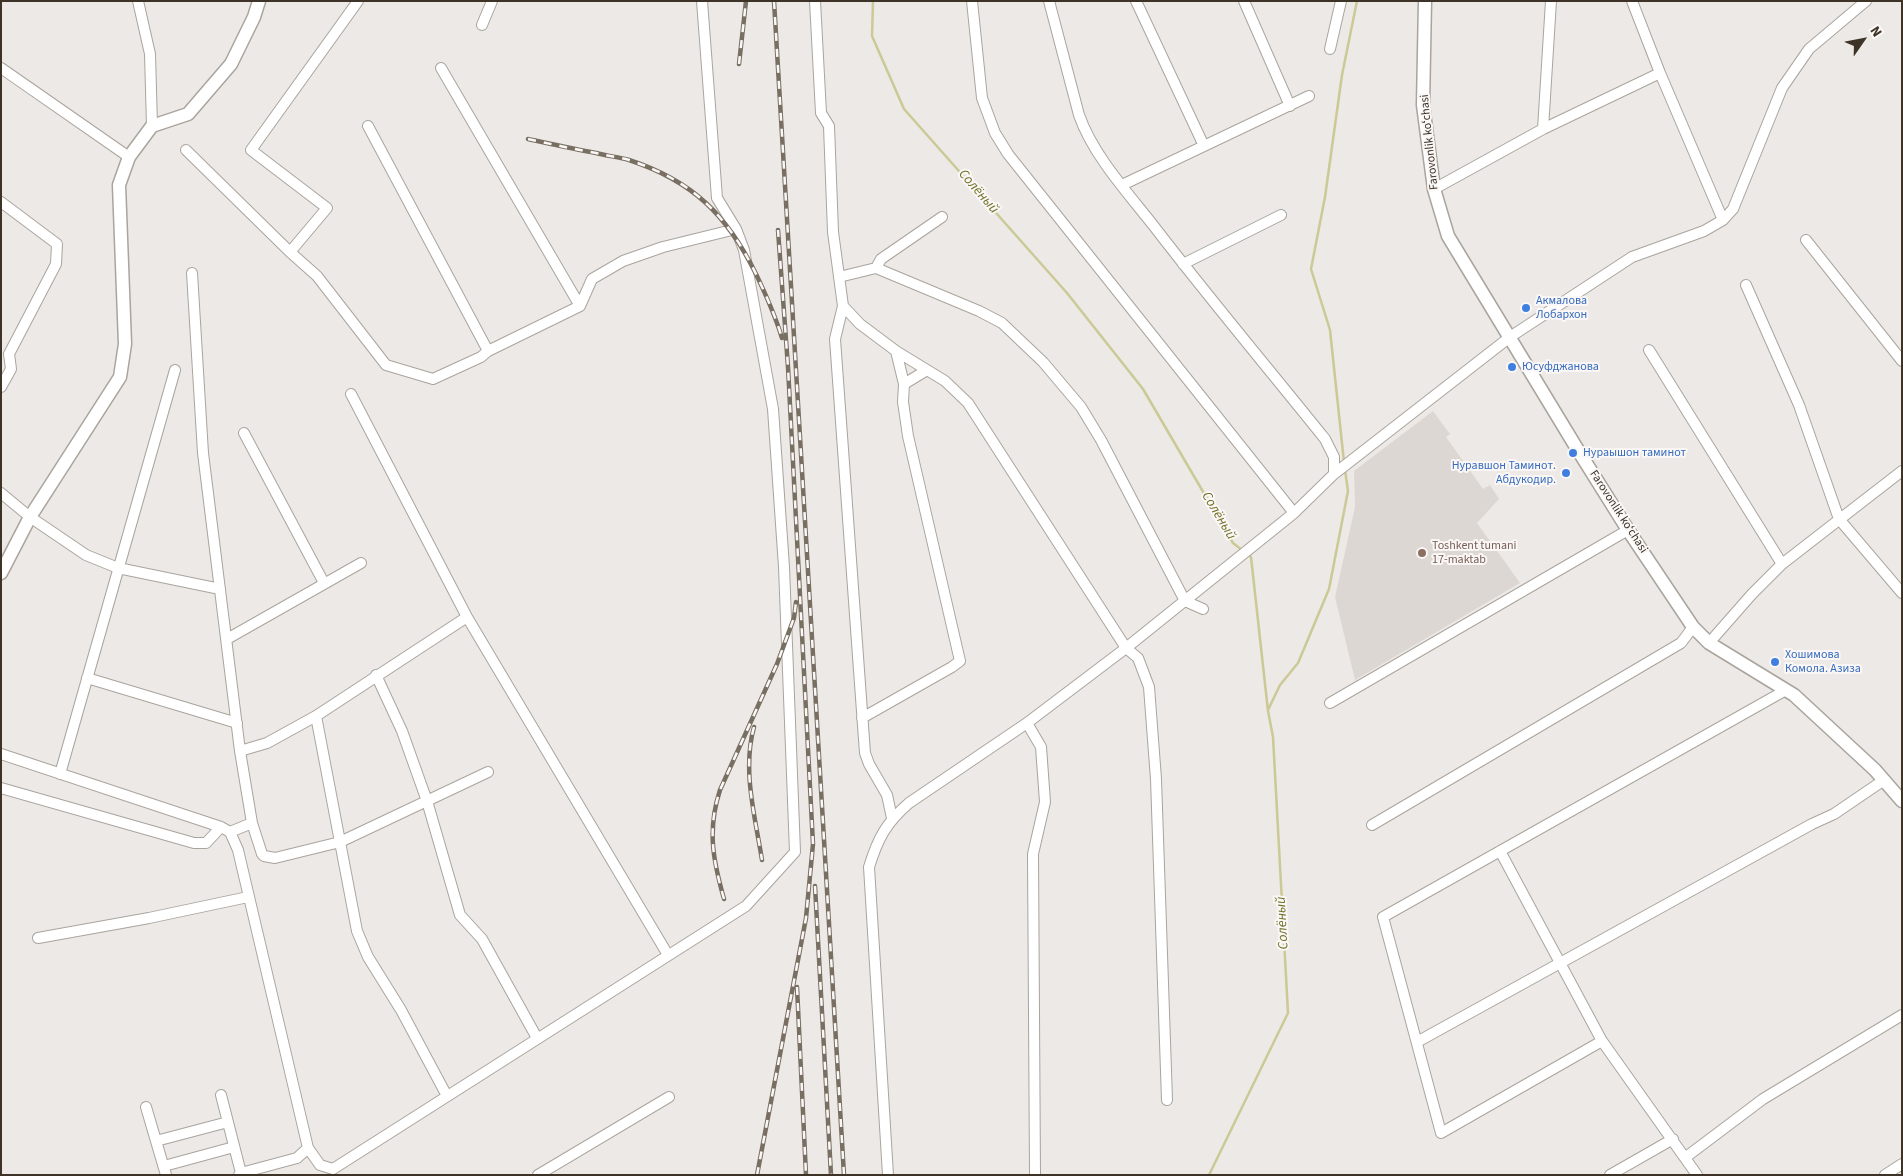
<!DOCTYPE html>
<meta charset="utf-8">
<style>
body{margin:0}
#map{position:relative;width:1903px;height:1176px;overflow:hidden;background:#ede9e6;font-family:"Source Sans 3",sans-serif}
canvas{display:block}
.frame{position:absolute;inset:0;border:2px solid #3d3327;pointer-events:none}
.north{position:absolute;left:1838px;top:15px;width:50px;height:50px;-webkit-text-stroke:4px #faf7f6;paint-order:stroke;rotate:57deg;font-size:14px;font-weight:700;line-height:20px;text-align:center;color:#3d3327}
.north::after{content:'';display:block;margin:auto;width:18px;height:22px;background:#3d3327;clip-path:polygon(50% 0,100% 100%,50% 72%,0 100%)}
</style>
<div id="map">
<canvas width="1903" height="1176"></canvas>
<div class="frame"></div>
<div class="north">N</div>
</div>
<script>
const ctx = document.querySelector('canvas').getContext('2d');
ctx.lineJoin = 'round';
function fillPath(path, color) {
  ctx.fillStyle = color;
  ctx.fill(path, 'evenodd');
}
function stroke(path, color, width, dash) {
  ctx.strokeStyle = color;
  ctx.lineWidth = width;
  ctx.lineCap = dash ? 'butt' : 'round';
  ctx.setLineDash(dash || []);
  ctx.stroke(path);
}
function write(font, color, halo, rows, align = 'center') {
  ctx.font = font + ' "Source Sans 3",sans-serif';
  ctx.lineWidth = 4;
  ctx.setLineDash([]);
  ctx.textBaseline = 'middle';
  ctx.strokeStyle = halo;
  ctx.fillStyle = color;
  for (const [text, x, y, turn = 0] of rows) {
    ctx.save();
    ctx.translate(x, y);
    ctx.rotate((+turn || 0) * Math.PI / 180);
    ctx.textAlign = isNaN(turn) ? turn : align;
    if (halo) ctx.strokeText(text, 0, 0);
    ctx.fillText(text, 0, 0);
    ctx.restore();
  }
}
const built = new Path2D(`
 M1433,411l17,23 -4,3 37,52 7,-4 9,14 -22,24 43,60 -165,97 -20,-83 20,-90 -1,-36z`);
const stream = new Path2D(`
 M873,1l-1,35 32,73 163,184 76,96 90,154 9,7
 M1344,462l-14,-132 -19,-61 14,-72 17,-122 15,-74
 M1268,710l12,-25 18,-22 31,-74 19,-98 -3,-21
 M1209,1175l79,-162 -15,-276 -5,-26 -17,-154 -4,-3`);
const minor = new Path2D(`
 M138,1l12,53 2,72
 M815,1l6,112 8,13 4,106 10,74 17,18 36,27 49,30 23,22 158,245 12,10 11,29 7,92 11,321
 M972,1l10,97 13,35 13,21 286,359
 M1049,1l30,114c14,40 48,77 74,110 56,73 115,143 172,214l9,18v17
 M1136,1l68,145
 M1244,1l46,105
 M1632,1l28,72 63,147
 M482,25l10,-24
 M1330,49l11,-48
 M1,68l128,89
 M441,68l139,238
 M368,126l120,225
 M1543,129l8,-128
 M186,150l104,102 27,24 69,89 47,14 48,-22 7,-6 92,-45 12,-27 31,-18 40,-14 73,-18
 M1122,185l187,-89
 M1434,189l109,-60 117,-56
 M1,202l56,42 -1,20 -47,90 2,15 -10,18
 M1806,240l96,121
 M290,252l37,-44 -76,-58 107,-149
 M1183,264l98,-49
 M876,268l5,-9 61,-42
 M192,273l11,180 37,298 12,72 -22,9
 M839,277l37,-9 103,43 23,12 41,39 38,45 20,33 84,161 18,8
 M1746,285l53,120 40,114 63,74
 M843,306l-8,33 30,414 4,11 18,31 5,23
 M1649,350l133,214
 M904,384l23,-14
 M351,394l116,223 201,338
 M244,433l80,150
 M1,493l29,24 56,38 32,13 102,21
 M227,639l134,-76
 M1709,643l43,-49 30,-30 120,-93
 M376,675l26,56 25,70 33,114 22,24 55,99
 M87,678l150,45
 M1330,703l298,-173
 M316,716l41,215 11,26 33,53 46,86
 M862,718l90,-51 8,-6 -52,-225 -5,-34 1,-18 -8,-33
 M1027,723l14,24 4,55 -12,52 2,321
 M240,751l27,-8 49,-27 151,-99
 M1,754l220,73 9,5 8,18 70,298 12,17 13,4
 M60,774l115,-404
 M1,788l193,55h12l15,-16
 M252,823l10,31 2,2 11,2 65,-16 148,-70
 M1372,825l309,-182 12,-16
 M1500,851l102,190 95,134
 M38,938l111,-20 99,-21
 M1602,1041l-161,92 -58,-216 403,-227
 M1417,1042l395,-218 22,-10 50,-34
 M221,1095l20,78
 M146,1107l20,68
 M156,1141l72,-19
 M1686,1157l77,-58 139,-84
 M164,1166l70,-19
 M333,1169l413,-263 49,-54 -11,-285 -11,-158 -29,-159 -8,-21 -19,-31 -15,-197
 M239,1175l2,-2 56,-15 11,-10
 M538,1175l131,-78
 M888,1175l-19,-308c9,-29 17,-44 40,-64l118,-80 99,-75 168,-135 40,-39 176,-137 122,-80 72,-26 19,-11 10,-11 49,-121 27,-39 57,-48
 M1610,1175l63,-36
 M1885,1175l17,-11`);
const tertiary = new Path2D(`
 M1425,1l-2,104 11,84 14,47 128,211 52,83 65,97 16,16 85,52 81,75 27,31
 M1,573l29,-56 90,-140 5,-33 -6,-159 10,-28 23,-31 36,-12 43,-50 23,-47 5,-16`);
const rail = new Path2D(`
 M774,1l70,1174
 M739,64l7,-63
 M528,139c23,5 45,10 68,14 11,3 23,4 33,7 64,21 98,55 127,114 10,21 19,41 26,64
 M754,727c-12,43 1,89 8,133
 M815,886l16,289
 M724,899c-11,-39 -17,-69 -4,-109l57,-126 17,-46 2,-16
 M797,987l9,188
 M757,1175l49,-257 7,-74 -25,-477 -10,-137`);
const markers = [
 [1526,308,5,"#3f7fe0"],
 [1512,367,5,"#3f7fe0"],
 [1573,453,5,"#3f7fe0"],
 [1566,473,5,"#3f7fe0"],
 [1422,553,5,"#8d6e63"],
 [1775,662,5,"#3f7fe0"]
];
const streetNames = [
 ["Farovonlik koʻchasi",1430,142,-96],
 ["Farovonlik koʻchasi",1618,512,57]
];
const shopNames = [
 ["Акмалова",1536,301],
 ["Лобархон",1536,315],
 ["Юсуфджанова",1522,367],
 ["Нураышон таминот",1583,453],
 ["Нуравшон Таминот.",1556,466,"right"],
 ["Абдукодир.",1556,480,"right"],
 ["Хошимова",1785,655],
 ["Комола. Азиза",1785,669]
];
const educationNames = [
 ["Toshkent tumani",1432,546],
 ["17-maktab",1432,560]
];
const waterNames = [
 ["Солёный",978,192,49],
 ["Солёный",1218,516,59],
 ["Солёный",1283,923,-93]
];
fillPath(built, '#ddd7d4');
stroke(stream, '#cbc995', 2.5);
stroke(minor, '#aaa49d', 12);
stroke(tertiary, '#aaa49d', 15);
stroke(minor, '#fff', 10);
stroke(tertiary, '#fff', 12);
stroke(rail, '#786e62', 4.5);
stroke(rail, '#faf7f6', 2.5, [8]);
for (const [x, y, r, color] of markers) {
  const dot = new Path2D();
  dot.arc(x, y, r, 0, 2 * Math.PI);
  ctx.fillStyle = color;
  ctx.fill(dot);
  stroke(dot, '#faf7f6', 2);
}
write('12px', '#3d3327', '#faf7f6', streetNames);
write('12px', '#366cbe', '#faf7f6', shopNames, 'left');
write('12px', '#785e54', '#faf7f6', educationNames, 'left');
write('italic 14px', '#727128', '#faf7f6', waterNames);
</script>
